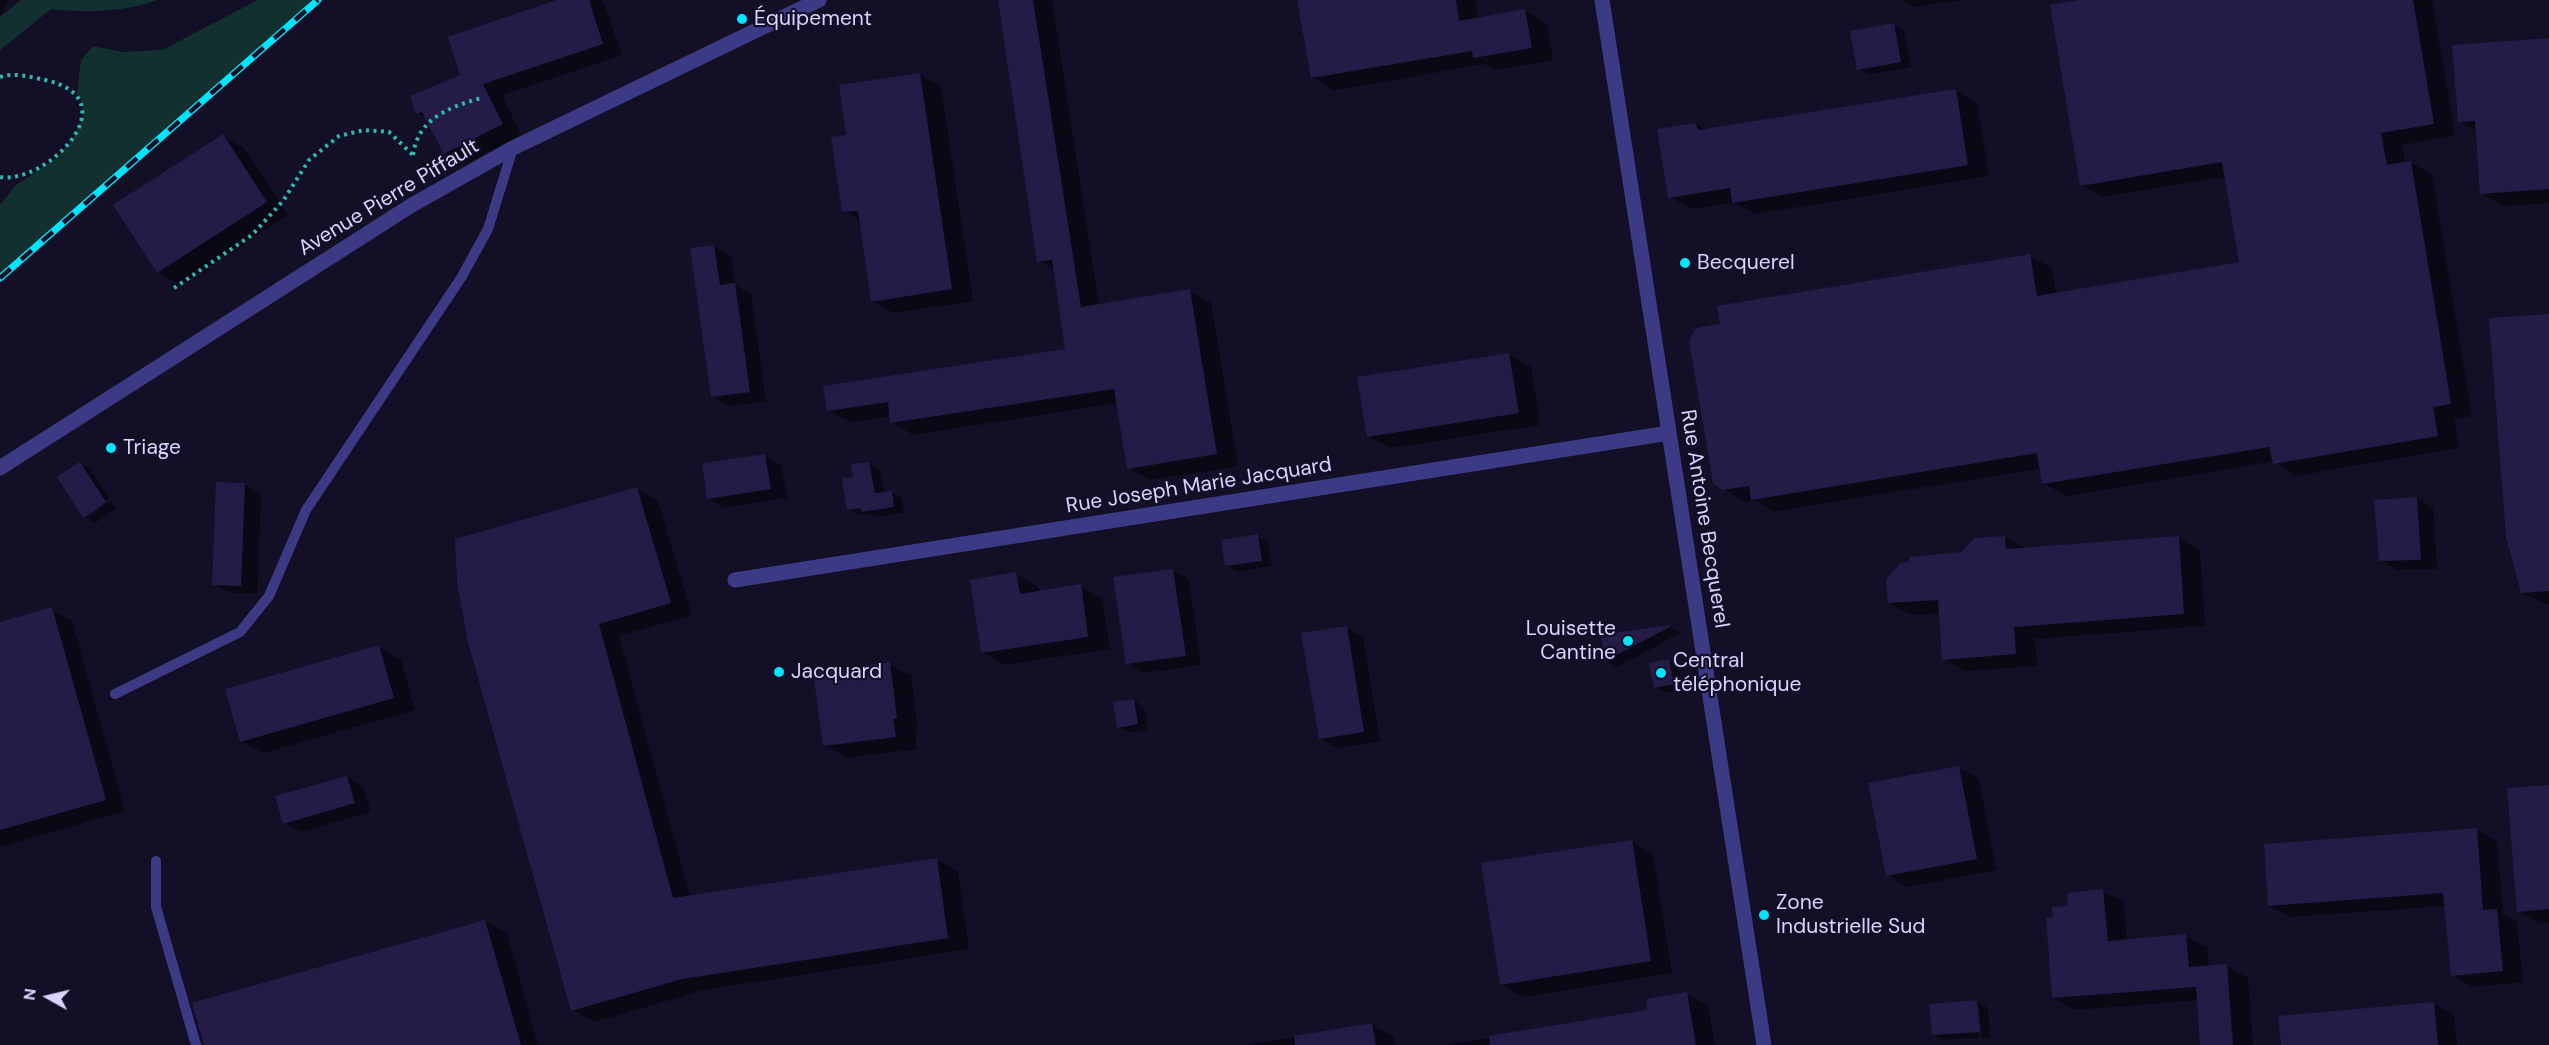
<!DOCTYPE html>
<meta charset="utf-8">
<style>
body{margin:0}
#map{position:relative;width:2549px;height:1045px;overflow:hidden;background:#130f26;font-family:"DM Sans",sans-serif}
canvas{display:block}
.north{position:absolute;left:18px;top:967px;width:60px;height:60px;-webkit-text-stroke:4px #130f26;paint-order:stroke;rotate:278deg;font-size:16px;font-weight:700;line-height:24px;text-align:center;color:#d9d4ff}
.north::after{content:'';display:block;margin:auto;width:21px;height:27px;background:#d9d4ff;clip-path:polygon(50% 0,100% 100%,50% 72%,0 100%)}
</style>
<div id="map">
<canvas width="2549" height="1045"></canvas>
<div class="north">N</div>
</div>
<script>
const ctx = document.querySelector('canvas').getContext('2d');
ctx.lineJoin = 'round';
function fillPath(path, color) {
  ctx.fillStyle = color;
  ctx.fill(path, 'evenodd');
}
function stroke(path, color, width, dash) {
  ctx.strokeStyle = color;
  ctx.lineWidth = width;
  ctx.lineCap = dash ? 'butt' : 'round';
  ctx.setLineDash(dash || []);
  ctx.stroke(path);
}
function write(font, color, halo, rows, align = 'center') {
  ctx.font = font + ' "DM Sans",sans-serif';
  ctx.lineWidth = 4.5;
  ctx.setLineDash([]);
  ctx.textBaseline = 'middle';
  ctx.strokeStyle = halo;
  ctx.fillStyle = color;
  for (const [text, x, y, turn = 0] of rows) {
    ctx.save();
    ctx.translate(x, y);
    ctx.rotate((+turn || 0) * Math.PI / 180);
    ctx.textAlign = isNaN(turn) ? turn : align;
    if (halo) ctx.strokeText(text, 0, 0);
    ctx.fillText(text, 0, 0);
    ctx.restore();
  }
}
const green = new Path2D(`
 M21,0h136c-30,12 -73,13 -106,9l-51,41v-33z
 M258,0h60l-318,278v-73l16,-20 42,-28 16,-21 9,-22 -2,-15 -4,-5 4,-34 12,-14 30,6 39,-2z`);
const shadow = new Path2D(`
 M0,0h9l-9,16z
 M561,0h38l5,3 18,52 -120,40 19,40 -56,29 -20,-11 -18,-35 -10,-5z
 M1000,0h52l47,305 91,-14 21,12 27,163 -88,14 -21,-12 -11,-65 -205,32 -21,-13 -1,-5 -41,5 -22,-12 238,-59 -11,-81 -16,-9z
 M1299,0h176l3,19 47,-8 22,13 6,36 -57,10 -10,-6 -152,26 -22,-13z
 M1902,0h59l-46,7z
 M2088,0h344l23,136 -53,9 3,18 5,-1 22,13 40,241 -18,3 5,29 -163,28 -22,-15 -209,35 -21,-13 -3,-15 -267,44 -19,-12 -10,2 -22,-13 307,-233 22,12 4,26 184,-30 -14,-87 -123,20 -21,-12z
 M1894,25l10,6 7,36 -42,8 -11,-6z
 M2549,40v163l-46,3 -21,-12 -5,-63 -17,-10z
 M919,74l22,13 32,214 -79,12 -22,-12 -11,-80 -17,-10 4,-75z
 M1956,91l21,12 12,73 -234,38 -21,-12 -43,7 -21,-12 26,-73 11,6z
 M223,136l21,12 44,67 -108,70 -22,-13z
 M714,246l17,10 4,29 16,9 15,107 -37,5 -16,-10z
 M2549,315v289h-5l-22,-12z
 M1509,355l22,12 9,58 -150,23 -22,-12z
 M765,456l16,9 6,33 -63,10 -16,-10z
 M868,463l11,6 5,24 7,-1 11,6 2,15 -31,4 -5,-3 -9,1 -11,-6z
 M80,464l11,6 18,28 -22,15v4l24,-16 5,8 -21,14 -11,-7z
 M244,484l17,10 -4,100 -27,-1 -17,-9z
 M637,489l21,12 34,114 -73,21 71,261 246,-38 22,13 11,77 -265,41 -110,32 -21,-12 -103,-368z
 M2417,498l16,10 4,61 -40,1 -17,-10z
 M1257,536l11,6 4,24 -35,6 -11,-7z
 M2005,537l20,12 153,-11 22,12 5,76 -170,13 2,27 -72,5 -21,-12 -4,-46 -29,2 -22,-12 73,-50z
 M1173,570l16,10 12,85 -58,8 -16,-10z
 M1016,574l22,13 1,6 42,-7 21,12 8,51 -106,16 -22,-13z
 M51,609l21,12 53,190 -125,36v-224z
 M1669,626l11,7 -63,34 -11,-6 -3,-25z
 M1346,627l17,10 17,104 -44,7 -16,-10z
 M379,647l22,13 14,50 -152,43 -22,-12z
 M1668,661l11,6 5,23 -18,3 -11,-6z
 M889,664l22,12 7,54h-3l2,19 -70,9 -22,-13z
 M1134,700l10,7 4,23 -18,3 -11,-6z
 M1959,767l20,12 17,91 -89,17 -20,-12z
 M347,777l16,10 8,25 -70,20 -16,-9z
 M2549,787v136l-9,1 -22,-13z
 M2477,830l20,12 6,72 14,8 6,60 -50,5 -21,-12 -6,-69 -156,11 -20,-11z
 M1632,841l21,13 19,119 -149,24 -22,-13z
 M2103,891l21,12 3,38 59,-5 21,12 2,19 18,-1 21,12 5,67h-52l-3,-45 -123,10 -21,-12 1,-79 15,-12z
 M485,921l22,13 31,111h-333z
 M1687,994l21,12 7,39h-270l204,-34z
 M1977,1002l11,6 2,29 -8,1 -3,-31h-3l3,31 -35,2 -11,-6z
 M2433,1003l21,12 3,30h-175z
 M1372,1025l22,12 1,8h-151z`);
const building = new Path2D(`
 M556,0h33l14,44 -120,40 20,40 -59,30 -22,-42 -6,2 -6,-18 50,-21 -12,-38z
 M998,0h35l48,307 109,-18 27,165 -90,15 -13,-80 -224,34 -2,-21 -61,9 -4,-25 242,-37 -13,-89 -15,2z
 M1297,0h159l3,21 66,-12 7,39 -59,10 -1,-7 -161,27z
 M2079,0h334l21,124 -53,9 6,32 24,-4 40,243 -18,3 5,29 -165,28 -4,-17 -227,37 -5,-31 -286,47 -2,-14 -27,4 -9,-7 -24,-142 7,-13 24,-4 -3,-18 313,-52 7,42 202,-34 -17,-100 -142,24 -30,-181z
 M1894,23l7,39 -44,8 -7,-39z
 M2549,38v151l-69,5 -5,-73 -17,1 -6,-77z
 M920,73l32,216 -81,13 -13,-91 -16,1 -11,-75 15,-2 -7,-50z
 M1956,89l12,76 -236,38 -2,-15 -62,10 -11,-69 39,-6 2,7z
 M223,134l44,68 -110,71 -44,-68z
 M714,245l6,40 15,-2 15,109 -39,5 -21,-149z
 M2549,314v277l-28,2 -15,-56 -17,-219z
 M1509,353l10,60 -152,24 -10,-60z
 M765,454l6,35 -64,10 -5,-36z
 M80,462l26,40 -23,16 -26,-41z
 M869,462l6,31 17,-2 2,16 -33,5v-4l-14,2 -5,-32 11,-1 -2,-13z
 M216,482l29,1 -4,103 -29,-1z
 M637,487l34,116 -72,21 74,274 264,-40 11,80 -266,41 -111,32 -103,-369 -11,-58 -2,-45z
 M2417,497l4,63 -42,1 -5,-61z
 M1258,534l4,27 -37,5 -4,-26z
 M2005,536l1,13 173,-13 5,78 -170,13 2,27 -74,6 -4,-60 -50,3 -2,-23 14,-17 9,-1v-5l53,-5 12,-14z
 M1173,569l13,87 -60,8 -13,-87z
 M1016,572l4,22 61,-10 7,53 -107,16 -11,-73z
 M52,607l54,193 -106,30v-208z
 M1669,625l1,2 -65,34 -4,-26z
 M1347,626l17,106 -45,7 -18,-106z
 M379,645l15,53 -154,44 -15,-53z
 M1669,659l5,25 -20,4 -5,-25z
 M890,662l7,56 -4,1 3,18 -73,9 -10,-74z
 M1134,699l4,25 -21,4 -4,-26z
 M1959,766l18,93 -91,17 -18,-93z
 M347,776l8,27 -72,21 -8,-28z
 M2549,785v124l-32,3 -10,-124z
 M2477,828l6,82 14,-1 6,62 -52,5 -8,-83 -175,13 -4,-62z
 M1632,840l19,121 -151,24 -19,-122z
 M2103,889l5,52 78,-7 3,33 38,-3 6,81h-33l-4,-58 -144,11 -6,-80 7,-1 -1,-10 16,-1 -1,-13z
 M485,920l36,125h-317l-12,-42z
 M1687,992l9,53h-206l-1,-9 158,-26 -1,-11z
 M1977,1000l3,32 -48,3 -3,-31z
 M2434,1002l4,43h-157l-3,-29z
 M1372,1023l4,22h-81l-1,-9z`);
const path = new Path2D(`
 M0,77c14,-5 30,0 45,3 87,19 1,105 -45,97
 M413,155c5,-37 37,-48 68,-57
 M174,288l78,-53 31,-34 26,-41 30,-24 25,-6 25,2 24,23`);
const lane = new Path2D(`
 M115,694l125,-62 29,-36 37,-86 155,-232 27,-49 25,-81
 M156,861v46l40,138`);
const street = new Path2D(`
 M1602,0l162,1045
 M0,468l412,-263 101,-57 306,-148
 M735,580l934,-147`);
const rail = new Path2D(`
 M0,278l318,-278`);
const markers = [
 [742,19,6,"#00e5ff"],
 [1685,263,6,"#00e5ff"],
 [111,448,6,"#00e5ff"],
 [1628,641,6,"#00e5ff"],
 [779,672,6,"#00e5ff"],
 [1661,673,6,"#00e5ff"],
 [1764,915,6,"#00e5ff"]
];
const poiNames = [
 ["Équipement",754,19],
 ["Becquerel",1697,263],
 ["Triage",123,448],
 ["Louisette",1616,629,"right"],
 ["Cantine",1616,653,"right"],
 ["Central",1673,661],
 ["téléphonique",1673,685],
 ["Jacquard",791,672],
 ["Zone",1776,903],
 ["Industrielle Sud",1776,927]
];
const streetNames = [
 ["Avenue Pierre Piffault",389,198,-31],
 ["Rue Joseph Marie Jacquard",1199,486,-9],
 ["Rue Antoine Becquerel",1704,519,81]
];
fillPath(green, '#12302f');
fillPath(shadow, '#0007');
fillPath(building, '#241b47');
stroke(path, '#2fb8b0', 4, [3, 4.5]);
stroke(lane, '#3d3a85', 10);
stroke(street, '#3d3a85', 15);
stroke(rail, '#00e5ff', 7);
stroke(rail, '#130f26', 4.5, [14]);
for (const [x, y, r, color] of markers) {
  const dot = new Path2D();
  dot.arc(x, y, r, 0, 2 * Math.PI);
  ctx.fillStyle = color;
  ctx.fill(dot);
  stroke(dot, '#130f26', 2);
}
write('21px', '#d9d4ff', '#130f26', poiNames, 'left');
write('21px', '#d9d4ff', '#130f26', streetNames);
</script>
